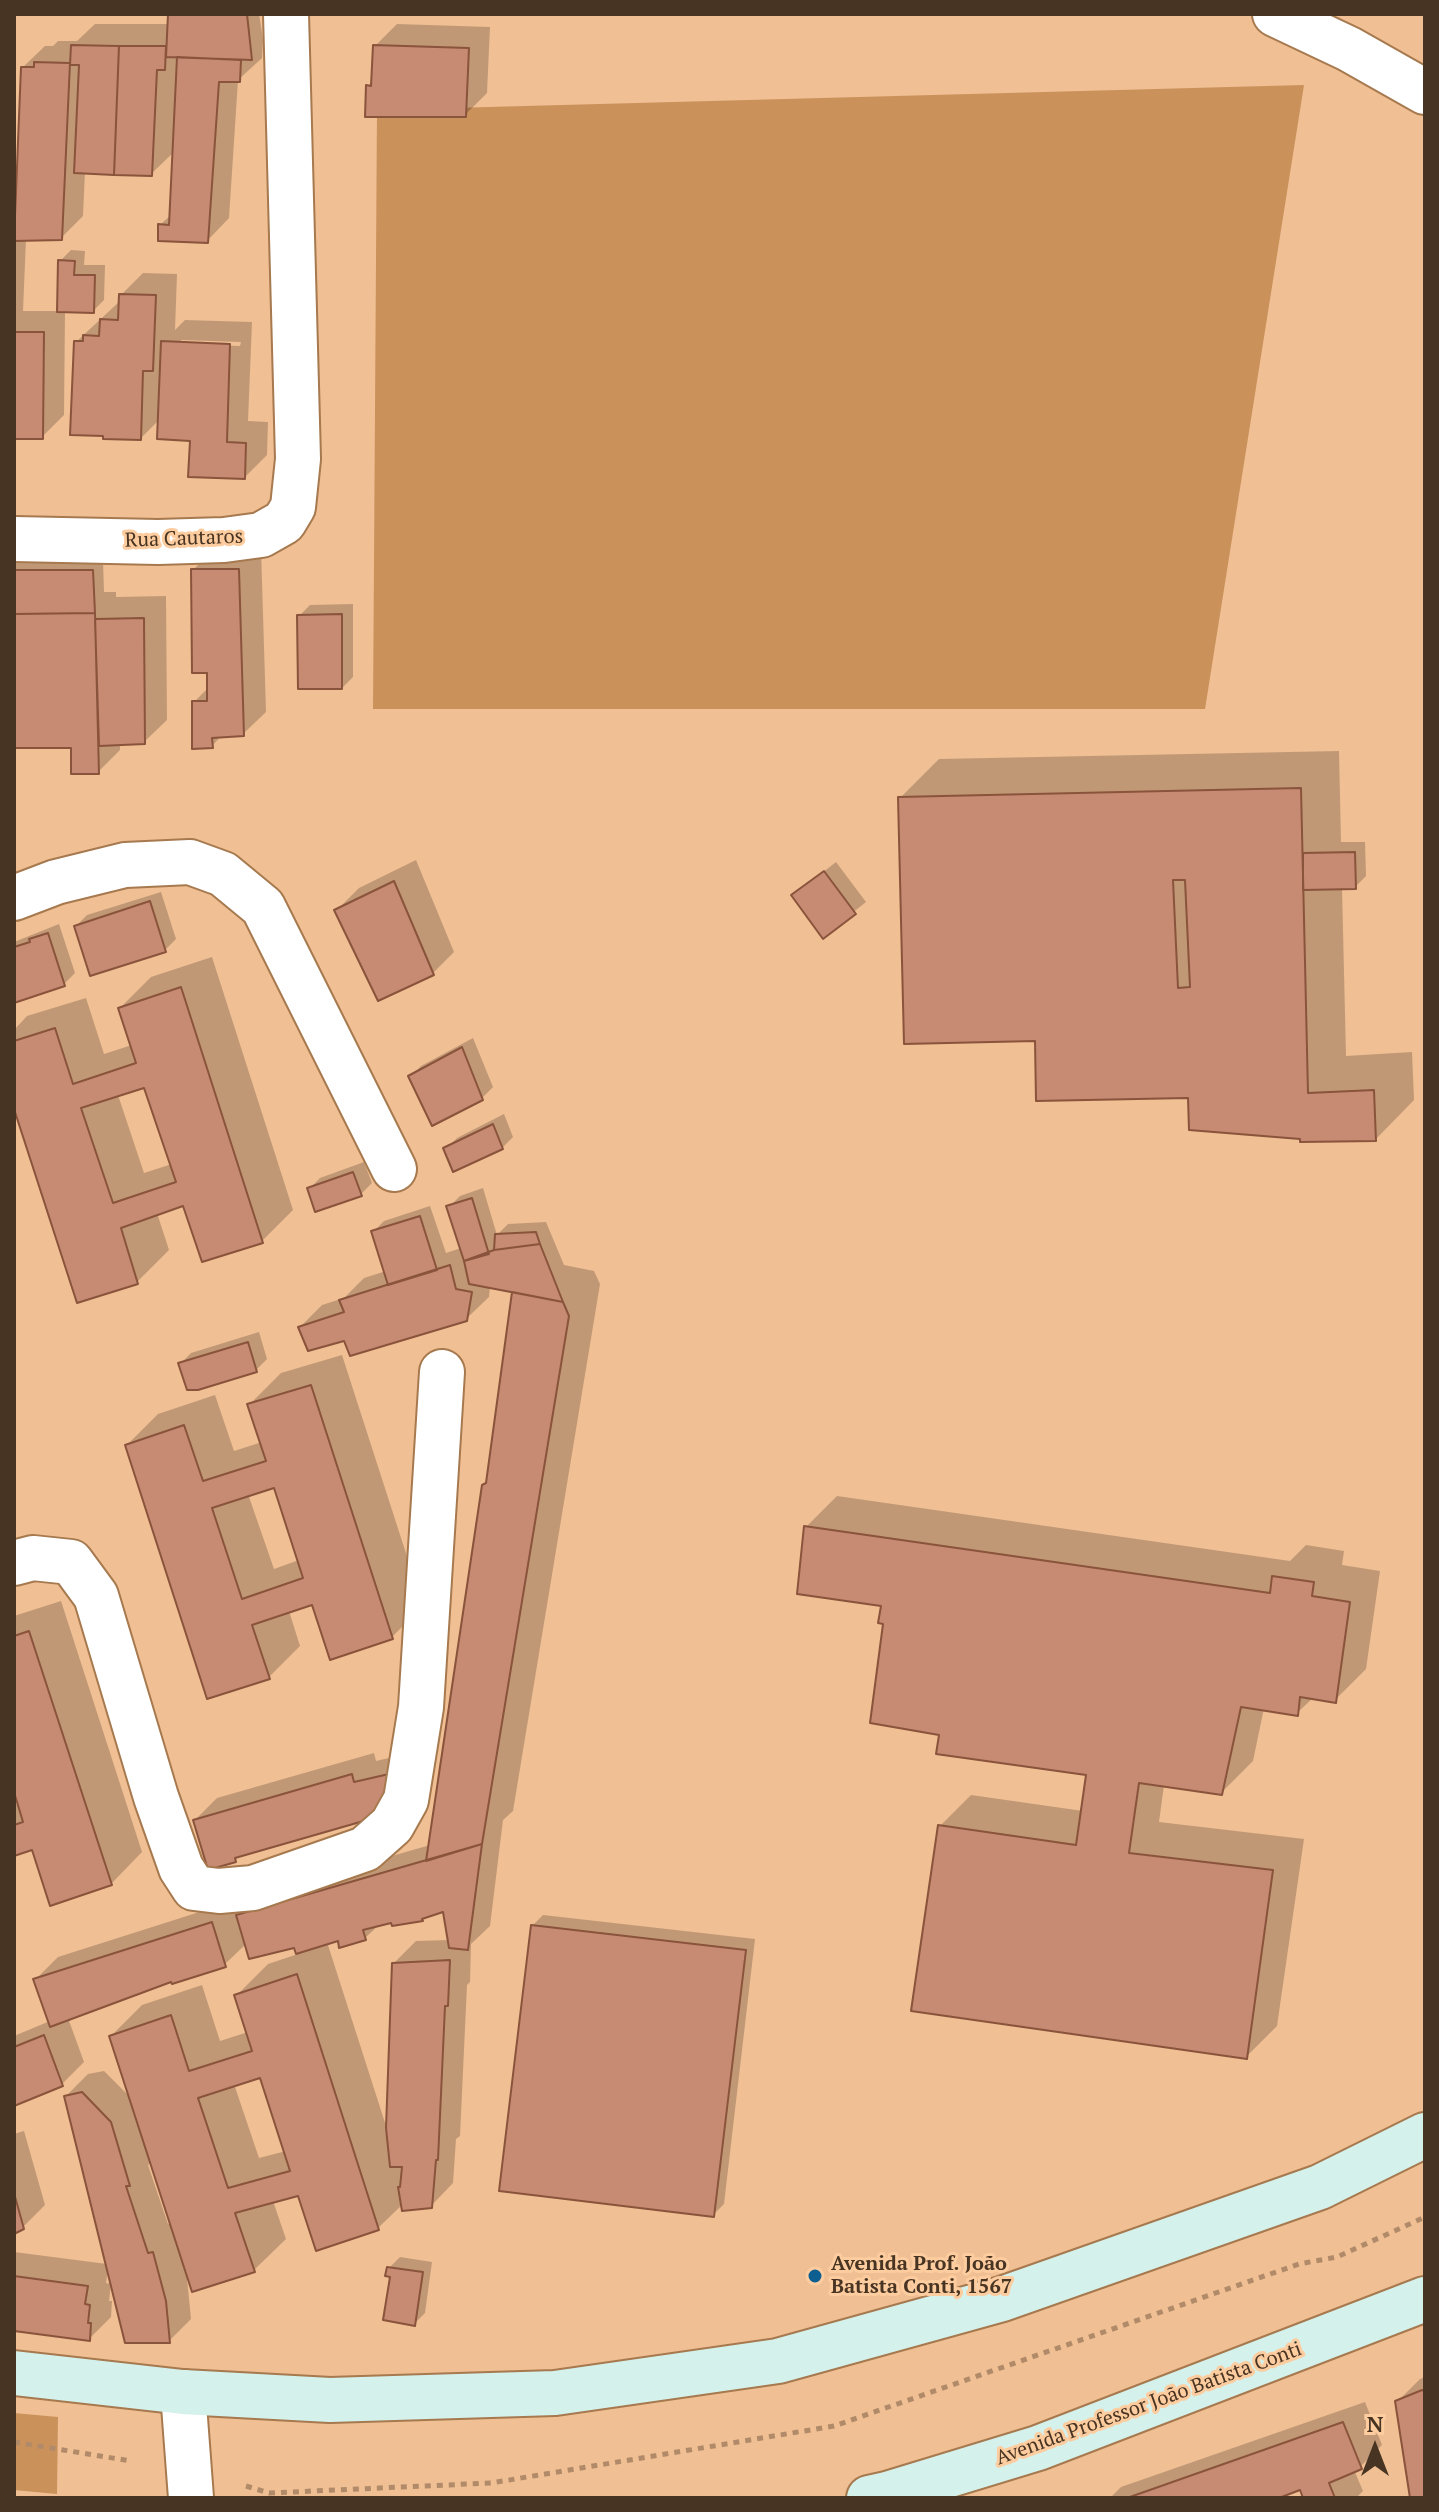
<!DOCTYPE html>
<meta charset="utf-8">
<style>
body{margin:0}
#map{position:relative;width:1439px;height:2512px;overflow:hidden;background:#f0bf93;font-family:"PT Serif",serif}
canvas{display:block}
.frame{position:absolute;inset:0;border:16px solid #483422;pointer-events:none}
.north{position:absolute;left:1335px;top:2408px;width:80px;height:80px;-webkit-text-stroke:6px #fdcc9f;paint-order:stroke;rotate:0deg;font-size:22px;font-weight:700;line-height:32px;text-align:center;color:#483422}
.north::after{content:'';display:block;margin:auto;width:28px;height:36px;background:#483422;clip-path:polygon(50% 0,100% 100%,50% 72%,0 100%)}
</style>
<div id="map">
<canvas width="1439" height="2512"></canvas>
<div class="frame"></div>
<div class="north">N</div>
</div>
<script>
const ctx = document.querySelector('canvas').getContext('2d');
ctx.lineJoin = 'round';
function fillPath(path, color) {
  ctx.fillStyle = color;
  ctx.fill(path, 'evenodd');
}
function stroke(path, color, width, dash) {
  ctx.strokeStyle = color;
  ctx.lineWidth = width;
  ctx.lineCap = dash ? 'butt' : 'round';
  ctx.setLineDash(dash || []);
  ctx.stroke(path);
}
function write(font, color, halo, rows, align = 'center') {
  ctx.font = font + ' "PT Serif",serif';
  ctx.lineWidth = 6;
  ctx.setLineDash([]);
  ctx.textBaseline = 'middle';
  ctx.strokeStyle = halo;
  ctx.fillStyle = color;
  for (const [text, x, y, turn = 0] of rows) {
    ctx.save();
    ctx.translate(x, y);
    ctx.rotate((+turn || 0) * Math.PI / 180);
    ctx.textAlign = isNaN(turn) ? turn : align;
    if (halo) ctx.strokeText(text, 0, 0);
    ctx.fillText(text, 0, 0);
    ctx.restore();
  }
}
const green = new Path2D(`
 M1304,85l-99,624h-832l4,-599z
 M14,2413l44,4 -1,77 -43,-4z`);
const shadow = new Path2D(`
 M170,14h89l4,25 -1,19 -24,22 -9,138 -22,23 -47,-16 12,-11 3,-63 -24,23 -66,-3 -2,45 -22,22 -35,1 -3,72h36l1,-50 11,-11 14,1 -1,14h21l-1,35 -11,11h-28l-1,104 -22,22h-28v-217h2l6,-152 23,-22h8l5,-5h19l18,-17h74z
 M397,24l93,3 -3,66 -22,22 -97,-29 5,-6 2,-34z
 M143,273l34,1 -2,56 10,-10 67,2 -4,99 20,1 -1,33 -22,22 -85,-58 -19,19 -65,-96 44,-41 1,-6zM181,340l60,2 -1,4 -59,-2z
 M215,548h46l5,164 -23,22 -21,1 -10,11 -18,-44 15,-15v-16l-16,-101z
 M14,560h89l1,32h12v5l50,-1 1,124 -23,22 -24,1v7l-22,22 -25,-26h-59z
 M353,604v73l-11,11 -43,-72 11,-11z
 M1339,751l2,91h24l1,34 -11,11 -13,1 4,168 66,-4 2,48 -38,39 -186,-43 -153,-57 -137,-241 39,-39z
 M416,860l38,92 -22,22 -95,-64 22,-22z
 M836,862l30,40 -43,34 -29,-41z
 M161,892l15,47 -11,11 -89,-24 11,-11z
 M59,924l16,49 -11,11 -50,17v-59z
 M212,957l81,253 -31,31 -78,-37 -27,9 12,37 -32,32 -123,-179v-73l13,-14 59,-18 18,56 28,-9 -12,-37 31,-31zM146,1086l26,78 -28,9 -26,-78z
 M473,1038l20,49 -11,11 -72,-21 11,-11z
 M504,1114l9,23 -11,11 -56,1 11,-11z
 M364,1162l8,21 -11,11 -52,-5 11,-11z
 M483,1188l14,47 11,-11 38,-2 18,43 30,6 6,13 -87,527 -10,9 -13,106 -19,18 -1,38 -3,3 -7,151 -4,3 -3,44 -22,23 -28,-2 -25,24 -79,-35 -26,8 13,38 -32,31 -67,8 4,41 -22,22 -61,-73 -2,15 5,1 -2,17h3l-1,16 -22,22 -75,-10v-77l93,12 -41,-168 22,-22 16,-3 27,27 -20,-62 31,-31 60,-20 18,56 28,-9 -11,-37 31,-31 30,-10 -3,-9 -48,-2 -23,22 -52,14 -104,39 16,44 -22,22 -48,19v-67l36,-15 -14,-42 22,-22 176,-56 4,15 23,-22 169,-49 58,-364 28,-190 -26,-5 -1,11 -23,22 -120,19 -46,-11 22,-22 22,-7 20,-20 22,-7 -13,-39 11,-11 46,-15 16,47 15,-5 -12,-41 11,-11zM445,1910l5,30 -34,1 -22,22 -7,166 -60,-187 13,-3 25,-1 15,-14zM262,2075l24,76 -27,7 -25,-74zM152,2162l19,61 -3,1 -20,-59z
 M259,1332l8,27 -11,11 -76,-6 11,-11z
 M342,1355l81,251 -31,31 -79,-35 -24,9 11,35 -31,31 -142,-232 31,-31 57,-19 19,56 28,-9 -12,-38 31,-31zM275,1485l24,75 -25,9 -26,-75z
 M837,1496l453,65 16,-16 38,6 -2,14 38,6 -14,98 -31,31 -21,-3 -17,16 -33,-5 -11,53 -32,32 -57,-8 -5,37 145,17 -27,187 -31,31 -306,-231 31,-31 112,16 5,-38 -147,-40 -56,-110 -1,-19 -78,-77z
 M61,1601l81,251 -31,32 -77,-37 -20,7v-49l6,-2 -6,-18v-169z
 M374,1753l2,8 34,-8 -8,39 -162,63 -5,5 -40,-40 22,-22z
 M543,1915l212,24 -31,265 -11,11 -181,-289z
 M24,2131l21,74 -22,22 -9,5v-98z
 M400,2257l32,5 -7,51 -11,11 -25,-56z
 M1425,2377v121h-13l-15,-96 23,-23z
 M1365,2402l17,43 -22,22 -6,3 9,21 -7,7h-51l-4,-10 -28,10h-163l11,-11z`);
const building = new Path2D(`
 M168,14h79l5,46 -86,-3z
 M71,45l48,1 -5,129 -40,-2 5,-108h-9z
 M373,45l96,3 -3,69h-101l1,-32 5,1z
 M119,46h47l-1,24h-8l-5,106 -38,-1z
 M177,57l64,3 -1,22h-21l-11,161 -50,-2v-17l11,1z
 M34,62l36,1 -8,177 -48,1 7,-174h13z
 M58,260l17,1 -1,14h21l-1,38 -37,-1z
 M119,294l37,1 -3,76h-10l-2,69 -38,-1v-3l-33,-1 4,-94h9v-6l16,1 1,-17 18,1z
 M14,332h30l-1,107h-29z
 M161,341l69,3 -3,98 19,1 -1,36 -57,-2 2,-36 -33,-2z
 M191,569h48l5,167 -32,2 1,10 -21,1v-48h15v-28h-15z
 M14,570h79l2,43 -81,1z
 M95,613l4,161h-28v-26h-57v-134z
 M342,614v75h-44l-1,-74z
 M144,618l1,126 -46,2 -4,-127z
 M1301,788l7,305 66,-3 2,51 -76,1v-3l-111,-9 -1,-32 -152,3 -1,-60 -131,3 -6,-247zM1173,880h12l5,107 -12,1z
 M1355,852l1,37 -53,1v-37z
 M824,871l32,43 -33,25 -32,-44z
 M394,881l40,94 -56,26 -44,-91z
 M150,901l16,51 -76,24 -16,-50z
 M48,933l17,53 -51,17v-56l16,-5 -1,-3z
 M181,987l82,256 -61,19 -19,-56 -62,22 17,56 -61,19 -63,-194v-68l41,-13 18,56 63,-21 -18,-55zM144,1088l32,94 -63,21 -32,-95z
 M462,1047l21,53 -51,26 -24,-50z
 M493,1124l10,25 -50,23 -10,-24z
 M353,1172l9,24 -47,16 -8,-24z
 M472,1198l17,56 -25,7 -18,-55z
 M420,1216l17,54 -49,15 -17,-54z
 M536,1232l4,12 -46,6 1,-16z
 M540,1244l23,58 -94,-18 -5,-23 30,-11z
 M450,1265l6,24 16,3 -5,29 -117,35 -6,-15 -36,10 -10,-24 46,-15 -5,-12z
 M512,1292l51,10 6,14 -87,528 -56,17 56,-376 4,-2z
 M248,1342l9,30 -59,18h-11l-9,-27z
 M311,1385l82,254 -63,21 -18,-55 -60,20 18,54 -63,20 -82,-254 59,-20 19,56 63,-20 -19,-57zM274,1488l29,90 -61,21 -30,-91z
 M804,1526l466,67 2,-17 42,6 -2,14 38,6 -14,101 -36,-6 -2,19 -57,-9 -19,88 -83,-12 -10,70 144,17 -26,189 -336,-48 27,-186 138,20 10,-70 -150,-21 3,-19 -69,-12 13,-99 -5,-1 3,-17 -84,-12z
 M29,1631l83,254 -62,21 -18,-56 -18,6v-31l9,-3 -9,-30v-156z
 M352,1774l2,8 35,-8 -8,42 -146,42 1,4 -28,8 -15,-50z
 M482,1844l-14,106 -19,-2 -6,-36 -21,7 1,2 -31,5 -1,-3 -28,7 3,10 -27,8 -1,-7 -42,13 -2,-6 -45,11 -13,-44z
 M212,1922l14,45 -54,17 -1,-2 -121,45 -17,-48z
 M531,1925l215,25 -32,267 -215,-26z
 M450,1960l-2,46h-3l-7,154h-2l-4,48 -30,3 -4,-24h2l2,-20h-12l-4,-39 6,-165z
 M297,1974l82,256 -63,21 -18,-55 -63,17 20,59 -63,20 -83,-256 62,-21 18,56 63,-20 -18,-56zM260,2078l30,93 -62,17 -30,-90z
 M44,2035l19,51 -49,20v-59z
 M82,2092l29,30 19,64h-4l22,67 5,-1 13,49 4,42h-45l-61,-247z
 M14,2193l10,36 -10,5z
 M387,2267l36,5 -8,54 -32,-6 7,-43 -5,-1z
 M14,2276l74,10 -3,18 5,1 -2,18h3l-1,18 -76,-10z
 M1422,2390l3,2v106h-15l-15,-97z
 M1343,2422l19,47 -33,14 6,15h-32l-3,-8 -21,8h-152z`);
const path = new Path2D(`
 M14,2442l117,19
 M246,2486l23,7 222,-10 343,-57 465,-162 38,-7 88,-40`);
const street = new Path2D(`
 M1275,14l74,35 76,43
 M14,539l144,3 66,-2 37,-5 23,-13 9,-15 5,-48 -12,-445
 M14,898l42,-16 69,-17 65,-3 33,12 40,33 131,262
 M14,1563l19,-5 38,4 25,34 60,201 25,71 13,20 25,3 34,-3 112,-39 27,-24 14,-25 15,-93 21,-335
 M183,2392l8,106`);
const secondary = new Path2D(`
 M14,2373l169,19 147,8 225,-7 223,-32 224,-62 318,-112 105,-52
 M869,2498l18,-4 151,-46 387,-149`);
const markers = [
 [815,2276,8,"#0e5f91"]
];
const streetNames = [
 ["Rua Cautaros",184,539,-2],
 ["Avenida Professor João Batista Conti",1149,2404,-20]
];
const poiNames = [
 ["Avenida Prof. João",831,2264],
 ["Batista Conti, 1567",831,2287]
];
fillPath(green, '#ca915b');
fillPath(shadow, '#0003');
fillPath(building, '#c68b72');
stroke(building, '#8a533c', 2);
stroke(street, '#a6794f', 48);
stroke(secondary, '#a6794f', 48);
stroke(path, '#b18b69', 5, [6, 6]);
stroke(street, '#fff', 44);
stroke(secondary, '#d5f1ec', 44);
for (const [x, y, r, color] of markers) {
  const dot = new Path2D();
  dot.arc(x, y, r, 0, 2 * Math.PI);
  ctx.fillStyle = color;
  ctx.fill(dot);
  stroke(dot, '#fdcc9f', 3);
}
write('20px', '#483422', '#fdcc9f', streetNames);
write('bold 20px', '#483422', '#fdcc9f', poiNames, 'left');
</script>
